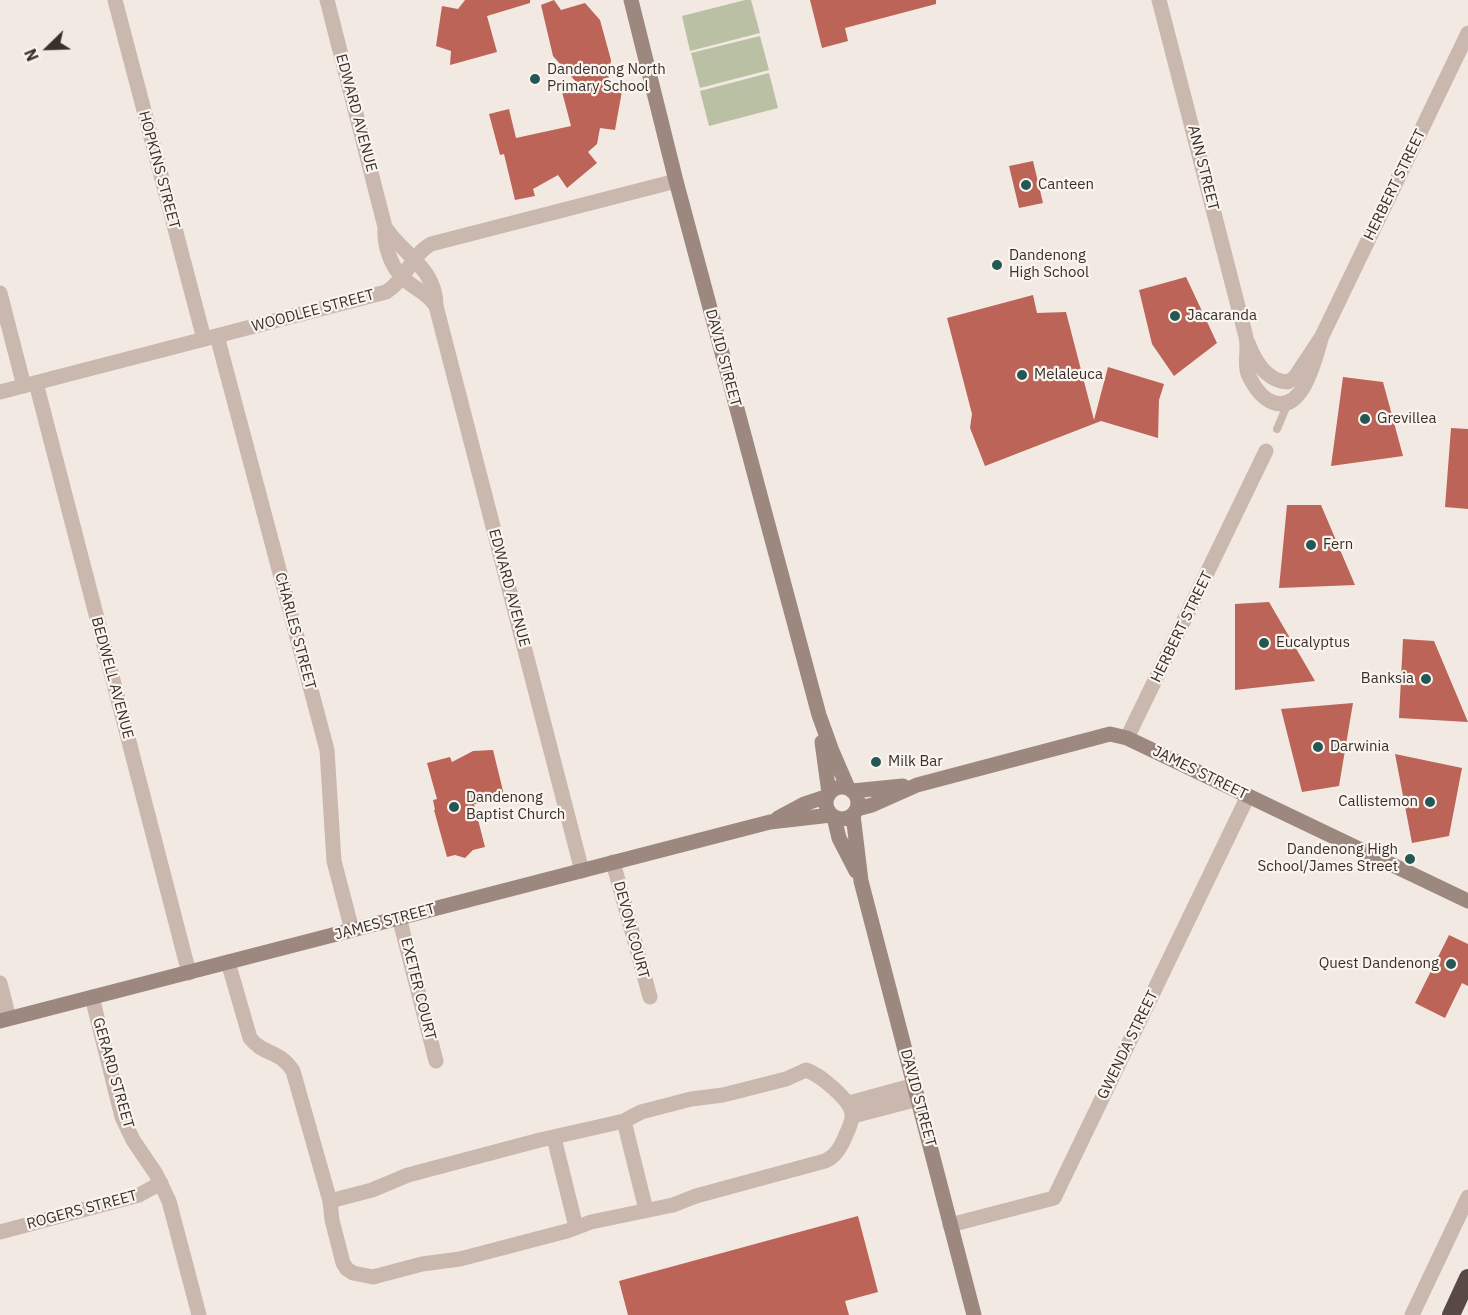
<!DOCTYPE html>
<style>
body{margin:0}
#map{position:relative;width:1468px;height:1315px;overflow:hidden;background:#f2e9e3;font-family:"IBM Plex Sans",sans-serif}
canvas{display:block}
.north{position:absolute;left:18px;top:18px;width:60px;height:60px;-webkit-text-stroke:4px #faf4ef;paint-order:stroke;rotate:247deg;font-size:16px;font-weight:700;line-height:24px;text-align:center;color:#392f2c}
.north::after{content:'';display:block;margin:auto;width:21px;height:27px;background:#392f2c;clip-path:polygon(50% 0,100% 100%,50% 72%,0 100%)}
</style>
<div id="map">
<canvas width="1468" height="1315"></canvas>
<div class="north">N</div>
</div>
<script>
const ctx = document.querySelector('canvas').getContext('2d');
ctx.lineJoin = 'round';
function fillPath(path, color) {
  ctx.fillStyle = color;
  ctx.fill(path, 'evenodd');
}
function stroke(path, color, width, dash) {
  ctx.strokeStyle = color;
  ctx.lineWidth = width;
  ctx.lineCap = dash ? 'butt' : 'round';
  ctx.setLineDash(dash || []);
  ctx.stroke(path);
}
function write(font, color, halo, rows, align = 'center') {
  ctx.font = font + ' "IBM Plex Sans",sans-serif';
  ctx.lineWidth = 4.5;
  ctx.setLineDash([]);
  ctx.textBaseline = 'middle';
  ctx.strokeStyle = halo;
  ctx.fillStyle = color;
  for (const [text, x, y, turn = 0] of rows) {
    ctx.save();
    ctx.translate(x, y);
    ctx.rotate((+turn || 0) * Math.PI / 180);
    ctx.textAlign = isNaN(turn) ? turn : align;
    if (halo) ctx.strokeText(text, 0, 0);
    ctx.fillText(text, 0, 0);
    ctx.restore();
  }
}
const green = new Path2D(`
 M745,0h6l9,33 -70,18 -8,-35z
 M760,36l9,34 -69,18 -9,-35z
 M769,73l9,35 -69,18 -9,-35z`);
const building = new Path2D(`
 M465,0h65v3l-43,13 10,36 -47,13 1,-14 -15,-5 6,-40 16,3z
 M554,0l7,10 24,-7 15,17 11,40 -4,28 15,3 -7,39 -15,-2 -3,16 -9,8 9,11 -30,25 -9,-13 -25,14 2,7 -20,4 -11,-46 -4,1 -11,-41 20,-5 7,29 55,-12 -10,-38 16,-5 -24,-27 -12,-51z
 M810,0h126v4l-91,24 3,13 -26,7z
 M1033,161l10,42 -24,5 -10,-42z
 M1186,277l31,66 -43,33 -22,-32 -13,-54z
 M1033,295l4,18 29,-1 28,108 14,-53 56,17 -5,16 -1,38 -57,-17 -116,45 -15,-38 2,-14 -25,-96z
 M1343,377l40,5 20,74 -72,10z
 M1451,428l17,1v80l-23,-2z
 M1287,505h34l34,80 -76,3z
 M1269,602l46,79 -80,9v-86z
 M1403,639l31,2 34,81 -69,-4z
 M1353,703l-14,83 -37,6 -21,-83z
 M493,750l11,45 -17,9h-13l11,43 -12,3 -8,8 -10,-3 -8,2 -13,-47h1l-2,-10 4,-1 -10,-36 23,-6 2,5 21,-11z
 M1395,754l67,14 -13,68 -37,7z
 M1449,935l19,9v42l-6,-3 -17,35 -30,-15z
 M858,1216l20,76 -33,9 4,14h-221l-9,-34z`);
const lane = new Path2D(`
 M1277,429l11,-26`);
const street = new Path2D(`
 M115,0l89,339
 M327,0l58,227c-1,18 5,39 19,52 11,10 24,14 32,27
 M1159,0l87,337c3,12 -2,25 2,37 5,11 12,23 24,28 32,13 43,-45 50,-66
 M385,227c19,29 51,41 51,79l146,565
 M0,293l24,93
 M217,336l110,414 7,111 18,69
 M1248,343c7,18 18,38 40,39
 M1288,382l7,-5 27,-41 146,-303
 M36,383l153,590
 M0,392l386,-100c20,-12 25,-37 45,-48l245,-63
 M1127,738l139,-287
 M613,862l37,135
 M399,917l37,144
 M228,962l22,76c14,18 29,11 43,33l37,130 2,19 11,43 4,6 6,4 20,4 49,-13 38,-5 107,-28 24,-9 82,-17 23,-9 129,-35c10,-4 16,-14 20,-24 3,-7 8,-16 7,-23 -1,-14 -33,-40 -46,-44l-20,9 -63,16 -32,4 -50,13 -17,9 -84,19 -132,35 -36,15 -42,11
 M0,983l9,35
 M92,997l30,120 11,23 23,34 13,27 30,114
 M849,1103l66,-18
 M853,1116l65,-17
 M624,1121l22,89
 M554,1138l22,89
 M950,1225l104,-27 194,-402
 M0,1232l139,-37 22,-12
 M1412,1315l56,-118`);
const secondary = new Path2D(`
 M631,0l45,181 143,534 13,36 16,37
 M822,742l7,51
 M826 803a16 16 0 1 1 32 0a16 16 0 1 1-32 0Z
 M852,791l51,-5
 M857,809l15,-4 45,-20 193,-51 17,4 341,163
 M853,815l8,66 113,434
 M834,817l5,21 17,33
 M778,818l26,-14 24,-8
 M0,1021l770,-199 61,-7`);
const highway = new Path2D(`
 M1451,1315l17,-37`);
const markers = [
 [535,79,6,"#255855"],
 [1026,185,6,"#255855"],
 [997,265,6,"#255855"],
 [1175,316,6,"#255855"],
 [1022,375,6,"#255855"],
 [1365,419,6,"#255855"],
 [1311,545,6,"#255855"],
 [1264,643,6,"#255855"],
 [1426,679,6,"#255855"],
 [1318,747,6,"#255855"],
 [876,762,6,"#255855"],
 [1430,802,6,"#255855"],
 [454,807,6,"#255855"],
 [1410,859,6,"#255855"],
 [1451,964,6,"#255855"]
];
const poiNames = [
 ["Dandenong North",547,70],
 ["Primary School",547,87],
 ["Canteen",1038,185],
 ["Dandenong",1009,256],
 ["High School",1009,273],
 ["Jacaranda",1187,316],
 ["Melaleuca",1034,375],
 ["Grevillea",1377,419],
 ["Fern",1323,545],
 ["Eucalyptus",1276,643],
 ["Banksia",1414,679,"right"],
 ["Darwinia",1330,747],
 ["Milk Bar",888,762],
 ["Dandenong",466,798],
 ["Baptist Church",466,815],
 ["Callistemon",1418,802,"right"],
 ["Dandenong High",1398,850,"right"],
 ["School/James Street",1398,867,"right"],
 ["Quest Dandenong",1439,964,"right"]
];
const streetNames = [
 ["EDWARD AVENUE",356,113,75],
 ["ANN STREET",1203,168,76],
 ["HOPKINS STREET",159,170,75],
 ["HERBERT STREET",1395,185,-64],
 ["WOODLEE STREET",313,311,-15],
 ["DAVID STREET",723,358,75],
 ["EDWARD AVENUE",509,588,75],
 ["HERBERT STREET",1182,627,-64],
 ["CHARLES STREET",295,631,75],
 ["BEDWELL AVENUE",112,678,75],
 ["JAMES STREET",1200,773,26],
 ["JAMES STREET",385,922,-15],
 ["DEVON COURT",631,930,75],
 ["EXETER COURT",418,989,76],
 ["GWENDA STREET",1128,1045,-64],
 ["GERARD STREET",113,1073,74],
 ["DAVID STREET",918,1098,75],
 ["ROGERS STREET",82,1210,-15]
];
fillPath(green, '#bac0a3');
fillPath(building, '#bc6457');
stroke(lane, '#cab8af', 8);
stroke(street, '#cab8af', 15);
stroke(secondary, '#9d8880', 15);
stroke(highway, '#594944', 18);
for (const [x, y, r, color] of markers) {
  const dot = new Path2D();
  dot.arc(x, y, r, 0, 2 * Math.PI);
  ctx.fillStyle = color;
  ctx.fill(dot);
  stroke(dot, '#faf4ef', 2);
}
write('15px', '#392f2c', '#faf4ef', poiNames, 'left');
write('15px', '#392f2c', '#faf4ef', streetNames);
</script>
